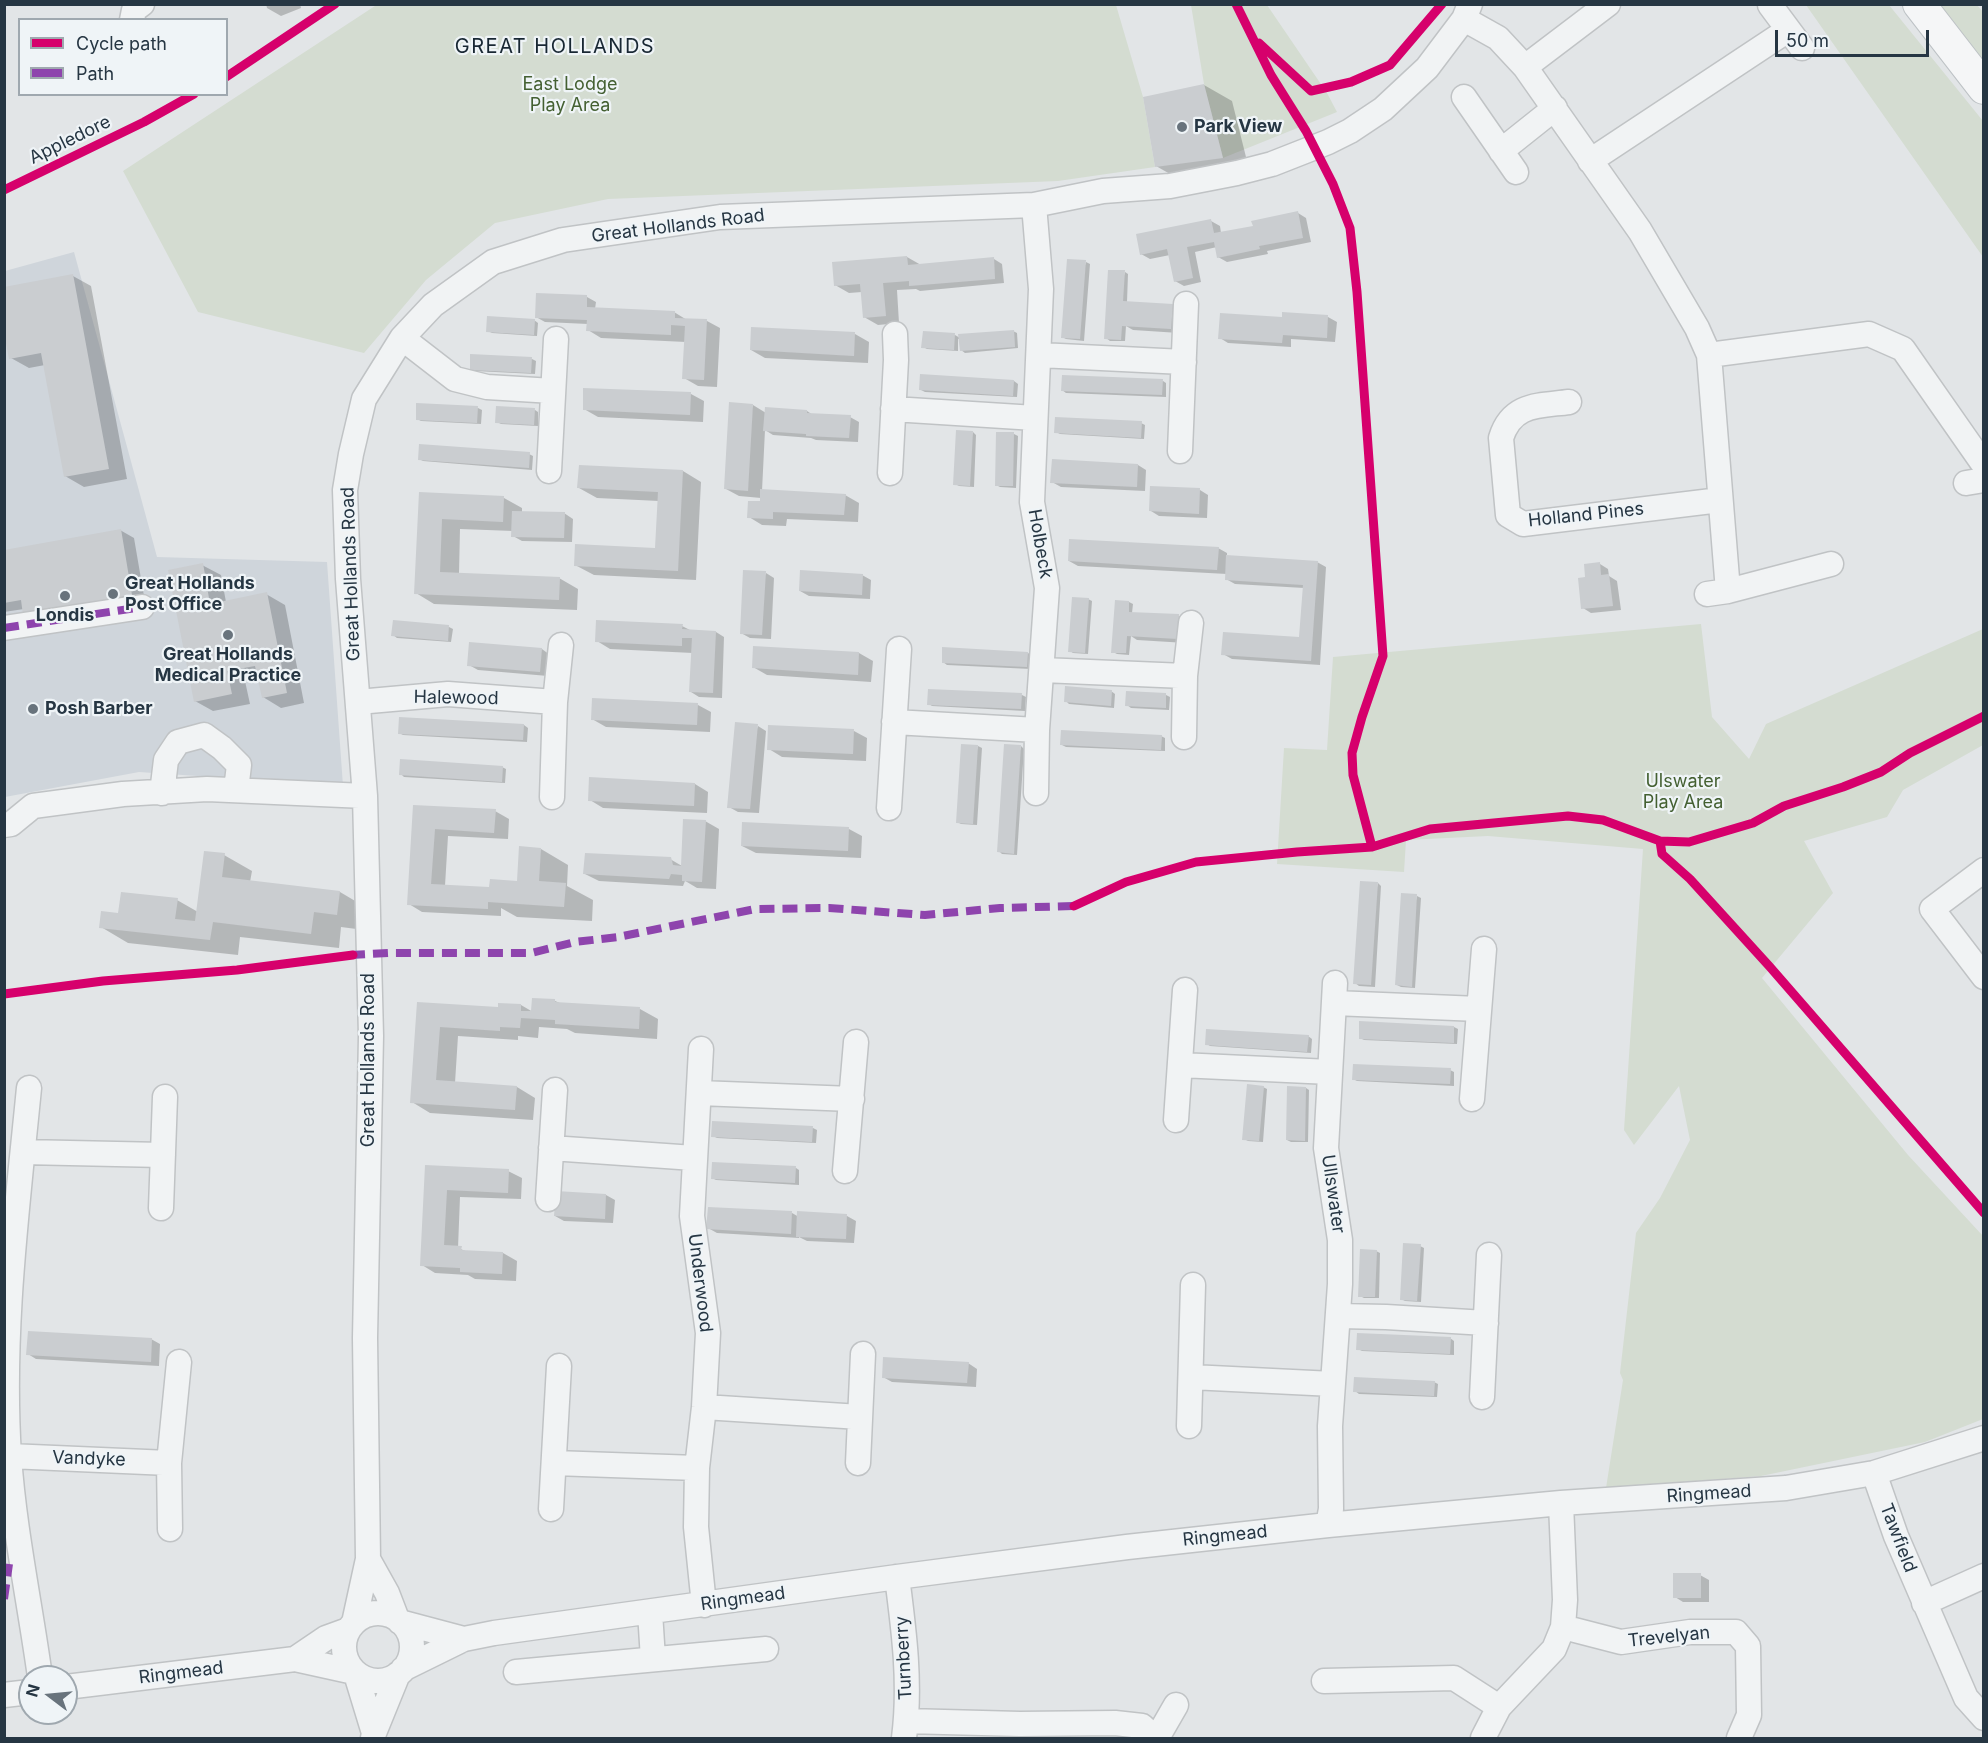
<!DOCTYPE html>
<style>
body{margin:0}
#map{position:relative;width:1988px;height:1743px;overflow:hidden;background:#e2e5e7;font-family:Inter,sans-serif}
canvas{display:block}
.frame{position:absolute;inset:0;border:6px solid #263643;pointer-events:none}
.legend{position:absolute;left:18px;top:18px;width:210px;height:78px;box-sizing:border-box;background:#eff4f7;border:2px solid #9fa8af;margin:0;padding:8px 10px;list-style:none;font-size:18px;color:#263643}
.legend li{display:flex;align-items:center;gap:12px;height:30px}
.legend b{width:30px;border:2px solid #9fa8af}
.north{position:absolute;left:18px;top:1665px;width:60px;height:60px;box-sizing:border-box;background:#eff4f7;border:2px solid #9fa8af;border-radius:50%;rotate:286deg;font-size:16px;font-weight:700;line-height:24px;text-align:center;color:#263643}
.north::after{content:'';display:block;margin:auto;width:21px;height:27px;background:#68737c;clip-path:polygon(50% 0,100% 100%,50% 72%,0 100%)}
.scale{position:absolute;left:1775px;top:30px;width:154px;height:27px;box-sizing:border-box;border:3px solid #263643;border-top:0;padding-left:8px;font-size:18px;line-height:21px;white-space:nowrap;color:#263643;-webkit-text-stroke:4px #eff4f7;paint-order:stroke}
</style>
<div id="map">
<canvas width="1988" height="1743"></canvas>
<div class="frame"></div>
<ul class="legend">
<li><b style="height:8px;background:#d6006c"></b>Cycle path</li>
<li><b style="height:8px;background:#8e44ad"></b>Path</li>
</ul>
<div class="north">N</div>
<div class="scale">50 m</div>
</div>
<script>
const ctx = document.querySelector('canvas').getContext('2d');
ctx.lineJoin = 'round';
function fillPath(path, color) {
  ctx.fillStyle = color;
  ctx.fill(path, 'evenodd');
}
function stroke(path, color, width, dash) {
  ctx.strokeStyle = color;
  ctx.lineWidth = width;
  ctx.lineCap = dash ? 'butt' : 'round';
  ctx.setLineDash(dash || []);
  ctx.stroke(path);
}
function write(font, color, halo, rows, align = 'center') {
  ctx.font = font + ' Inter,sans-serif';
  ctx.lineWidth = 4.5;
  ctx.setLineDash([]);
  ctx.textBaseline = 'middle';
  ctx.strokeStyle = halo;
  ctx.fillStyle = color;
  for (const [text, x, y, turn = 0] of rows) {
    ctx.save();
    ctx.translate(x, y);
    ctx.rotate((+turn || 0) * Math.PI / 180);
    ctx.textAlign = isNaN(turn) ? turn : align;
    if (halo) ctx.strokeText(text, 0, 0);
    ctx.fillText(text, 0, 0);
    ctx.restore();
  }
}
const built = new Path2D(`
 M74,252l83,305 170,5 16,224 -204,-14 -134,25v-526z`);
const green = new Path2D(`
 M378,4l738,1 27,92 12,70 -97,14 -450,18 -113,24 -69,57 -62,73 -166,-41 -75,-141z
 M1191,5h76l60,88 10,19 -114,46 -19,-74z
 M1806,5h83l94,116v136z
 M1935,5h42l6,7v52z
 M1701,624l11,93 37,42 17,-35 217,-95v116l-80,45 -16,27 -83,24 29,52 -71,85 146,177 75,81v183l-58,23 -164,34 -155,12 17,-108 -3,-7 16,-140 24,-35 30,-58 -11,-54 -45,59 -10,-15 19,-281 -155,-13 -82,4 -2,32 -127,-8 7,-116 43,2 6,-93z`);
const shadow = new Path2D(`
 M266,4h34l1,4 -20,8 -14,-8z
 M1204,85l28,16 18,72 -66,9 -28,-16z
 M1298,213l8,5 5,24 -44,9 1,3 -41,8 -9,-5 -1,-10 -22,5 6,30 -17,4 -9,-5 -5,-26 -20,4 -9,-5 70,-33 9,5 1,7 33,-6z
 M907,257l14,8 73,-6 8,5 2,19 -84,8 -4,-2 -19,1 2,33 -21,2 -14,-8 -2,-25 -13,1 -14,-8z
 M1086,262l4,2 -6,77 -18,-2 -4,-2z
 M1125,272l3,2 -1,28 45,3 9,5 -2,23 -46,-3 -7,-4 -1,15h-15l-4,-3z
 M73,276l18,10 36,193 -43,8 -19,-11 -20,-111 -16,3 -18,-10z
 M587,297l9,5 -1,7 79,3 13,8 20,1 13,7 -3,59 -19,-1 -14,-8 2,-36 -85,-4 -13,-8v-6l-43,-2 -9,-5z
 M1284,314l44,3 9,5 -2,20 -44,-3v8l-63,-4 -8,-5 64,-20z
 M534,320l4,3 -1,13 -45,-3 -4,-2z
 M1013,331l4,2 1,15 -53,5 -4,-3 -1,-11h-2v12l-31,-2 -4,-2 32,-12 5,3z
 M855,334l14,8 -1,21 -103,-5 -14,-8z
 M532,359l4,2 -1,13 -60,-3 -4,-2z
 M1014,381l4,3 -1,13 -92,-5 -4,-2z
 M1163,381l3,2v14l-100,-4 -4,-3z
 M691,394l13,7 -1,21 -105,-5 -14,-8z
 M418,405l60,3 4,2 -1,14 -60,-3 -4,-2z
 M753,405l13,8 41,-2 6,4 37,2 9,5 -1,20 -42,-2 -5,-2 -38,-3 -8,-5 -3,61 83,4 14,8 -1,19 -71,-3 -1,7 -24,-1 -13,-8 12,-14v-5l-22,-2 -13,-7z
 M535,410l3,2v14l-37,-2 -4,-2z
 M1141,423l4,2 -1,14 -84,-5 -4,-2z
 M973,432l3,3 -2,52 -15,-1 -4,-2z
 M997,434h17l4,2 -2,52 -16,-1 -4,-2z
 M529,454l4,2 -1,14 -109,-9 -4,-2z
 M1138,465l8,5 -1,21 -84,-4 -9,-5z
 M683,471l18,11 -5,98 -102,-5 -19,-10 82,-15 2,-49 -62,-3 -18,-10z
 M1200,490l8,5 -1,23 -48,-2 -8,-5z
 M420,494l84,4 18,10v5h42l9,6 -1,23 -50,-1 -9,-5v-5l-53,-2 -1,45 100,4 19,11 -1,21 -143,-6 -18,-11z
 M120,530l14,8 11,64 -121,7 -20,3v-61z
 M1218,548l9,5v4l90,5 9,5 -6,98 -88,-6 -9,-5 78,-15 3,-51 -69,-4 -9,-5 1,-5 -149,-8 -9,-5z
 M1600,564l8,5 1,7 8,5 4,29 -30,3 -8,-5 4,-30z
 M202,565l19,10 5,27 40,-8 19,11 19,98 -23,5 -18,-11 -4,-19 -14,3 5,23 -37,7 -18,-10z
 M766,573l8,5 -3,61 -21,-1 -9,-5z
 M862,575l9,5 -1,19 -61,-3 -9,-5z
 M1088,599l4,2 -4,53 -15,-1 -3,-2z
 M1129,602l4,2 -1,9 47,3 9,5 -2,22 -49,-3 -6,-4 -2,19 -12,-1 -4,-2z
 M682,626l10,5 24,1 8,5 -2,61 -23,-1 -8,-5 2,-39 -83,-4 -13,-8z
 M449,627l4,2 -2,13 -54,-4 -4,-3z
 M542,649l8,6 -2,21 -70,-6 -9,-5z
 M859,653l14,8 -2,21 -104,-7 -14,-8z
 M1028,653l3,2v14l-84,-4 -4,-3z
 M1111,691l4,3 -1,14 -45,-4 -3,-3z
 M1022,695l4,2 -1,14 -93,-5 -3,-2z
 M1166,695l4,2 -1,13 -38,-2 -4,-3z
 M698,705l13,7 -1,20 -104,-5 -14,-8z
 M524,725l4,3 -1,14 -124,-7 -4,-2z
 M758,726l8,5 -7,82 -21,-1 -9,-5z
 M854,731l13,7 -1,23 -84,-4 -13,-8z
 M1161,736l4,2v13l-99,-4 -4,-2z
 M978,746l4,2 -5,77 -16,-1 -4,-2z
 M1021,746l3,3 -7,106 -15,-1 -3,-3z
 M502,767l4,2 -1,14 -101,-6 -3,-3z
 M695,784l13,8 -1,21 -104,-5 -13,-8z
 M415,806l80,5 14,8 -1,20 -60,-3 -3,50 44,2 29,-6 23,-33 27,16 -1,21 26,14 -1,21 -75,-4 -16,-9v8l-79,-4 -13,-8z
 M705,821l14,8 -3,60 -19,-1 -10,-6 -2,-1 -2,5 -84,-5 -14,-7 85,-15 12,7z
 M849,829l13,7 -1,22 -105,-5 -14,-7z
 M224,855l28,16 -2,11 90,10 27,16 -3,22 -23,-3 -2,21 -99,-11 -2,18 -110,-12 -27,-16 18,-12 58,-15 21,12z
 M1378,883l3,3 -6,101 -16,-1 -4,-3z
 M1417,896l4,2 -6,90 -14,-1 -4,-2z
 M534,999l21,2 5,2 80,6 18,10 -1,20 -82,-6 -8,-4 -28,-2 -1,11 -20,-2v4l-60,-4 -3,47 62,4 18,11 -2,22 -103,-7 -18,-11 6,-99 81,6 22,-4 12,7z
 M1454,1027l4,2 -1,15 -93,-4 -4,-2z
 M1308,1036l4,3 -1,14 -101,-7 -3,-2z
 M1450,1070l4,2v14l-97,-5 -4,-2z
 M1263,1087l4,2 -4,53 -15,-1 -4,-2z
 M1306,1088l3,2 -1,52h-17l-4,-2z
 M714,1123l99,5 4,2 -1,13 -99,-5 -4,-2z
 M426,1167l82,4 14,7 -1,21 -61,-2 -2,51 10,4 35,1 14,8 -1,20 -41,-2 -7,-4 -33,-2 -13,-8z
 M796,1168l3,2v15l-83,-5 -4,-2z
 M606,1195l9,5 -2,23 -49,-2 -9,-5z
 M792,1213l7,4v-4l48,3 9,5 -2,22 -47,-2 -8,-4v1l-82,-5 -9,-5z
 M1420,1246l4,2 -3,54 -16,-1 -4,-2z
 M1376,1251l4,2 -1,45h-15l-4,-2z
 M1450,1338l4,3v14l-92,-4 -4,-2z
 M151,1339l9,5 -1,22 -123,-7 -8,-5z
 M968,1363l9,6 -1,18 -84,-5 -9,-5z
 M1434,1382l4,2 -1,13 -78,-3 -4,-3z
 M1700,1575l9,5v22h-26l-8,-5z`);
const building = new Path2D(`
 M1204,84l19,74 -68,9 -12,-70z
 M1298,211l5,27 -44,8 1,3 -43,9 -3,-16 -27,5 6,31 -19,4 -7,-33 -27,6 -4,-21 75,-15 3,14 39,-7 -2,-5z
 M907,256l1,9 86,-8 1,22 -86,7v-5l-26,2 3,33 -23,2 -3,-34 -26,2 -2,-24z
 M1067,259l19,1 -6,79 -19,-1z
 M1108,270h17l-2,31 50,3 -2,25 -49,-3 -1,14 -17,-1z
 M73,274l36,195 -45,8 -23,-124 -32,6 -5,-26v-46z
 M536,293l51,2v12l88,4v7l32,1 -3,61 -22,-1 3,-53 -14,-1v10l-85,-4 1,-11 -52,-2z
 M1282,312l46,3 -1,23 -44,-3 -1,8 -64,-4 2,-26 62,4z
 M487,316l48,3 -1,16 -48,-3z
 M751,327l104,5 -1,24 -104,-6z
 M1014,330l1,17 -55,4 -2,-17z
 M923,331l32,2 -1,17 -33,-2z
 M470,354l62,3 -1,16 -61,-3z
 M920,374l94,6 -1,16 -94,-6z
 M1062,375l101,4 -1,16 -101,-4z
 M583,388l108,4 -1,23 -107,-5z
 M729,402l24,2 -5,87 -24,-2z
 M416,403l62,3 -1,17 -61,-3z
 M496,406l39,2 -1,17 -39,-2z
 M765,407l42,3v3l44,2 -2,23 -43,-2v-2l-43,-3z
 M1055,417l87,4 -1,17 -87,-5z
 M956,430l17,1 -3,55 -17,-1z
 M996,432h18l-1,54h-18z
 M419,444l111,8 -1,16 -111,-8z
 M1052,459l86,5 -1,23 -87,-4z
 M579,465l104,5 -5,101 -104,-5 1,-22 80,4 3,-56 -81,-4z
 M1150,486l50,2 -1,26 -50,-3z
 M760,489l86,5 -2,21 -71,-3v7l-26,-1 1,-17h12z
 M419,492l85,4 -1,26 -61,-3 -2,53 120,5 -1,23 -145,-6z
 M512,511l53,1 -1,26 -53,-1z
 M121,529l11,66 -109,20 -2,-15 -17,3v-53z
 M1069,539l150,8 -2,23 -149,-9z
 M1226,555l92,6 -7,100 -90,-6 2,-23 76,5 4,-52 -78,-5z
 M1600,562l1,13 8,-1 4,32 -32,3 -3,-31 7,-1 -1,-13z
 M203,563l7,41 57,-12 20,101 -25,5 -7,-32 -28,5 5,23 -38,8 -26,-132z
 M743,570l23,1 -4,64 -22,-1z
 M800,570l63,4 -1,21 -63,-4z
 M1072,597l17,1 -4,55 -17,-1z
 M1115,600l14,1v11l50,2 -1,25 -51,-3 -1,17h-15z
 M393,620l56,5 -1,16 -57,-5z
 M596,620l87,4 -1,5 34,2 -3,62 -24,-1 3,-54h-10v8l-87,-4z
 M469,642l73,6 -2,24 -73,-6z
 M753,646l106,6 -1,23 -106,-7z
 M942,647l86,5 -1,15 -85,-4z
 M1065,686l47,4 -1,16 -47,-4z
 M928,689l94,4 -1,16 -94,-4z
 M1126,691l40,2v15l-41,-2z
 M592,698l106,5 -1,22 -106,-5z
 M399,717l125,7 -1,16 -125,-6z
 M735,722l23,2 -8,85 -23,-1z
 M768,725l86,4 -1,25 -86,-4z
 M1061,730l101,5 -1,15 -101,-5z
 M961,744l17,1 -5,79 -17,-1z
 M1004,744l17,1 -7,109 -17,-2z
 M400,759l103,7 -1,16 -103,-7z
 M589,777l106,6 -1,23 -106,-5z
 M413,805l83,4 -2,24 -59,-4 -4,55 58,3 1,-8 27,2 2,-35 22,2 -2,33 27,2 -2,24 -76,-5v7l-81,-4z
 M683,819l23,1 -4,62 -20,-1v-6l-11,-1 -2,5 -86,-5 2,-21 86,4 2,8 8,1z
 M742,822l107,5 -1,24 -107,-5z
 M204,851l21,2 -3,24 118,14 -3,24 -23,-3 -3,22 -98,-12 -3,18 -111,-12 2,-17 17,2 3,-21 57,6 -3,21 20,2z
 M1360,881l18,1 -7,103 -18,-1z
 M1401,893l16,1 -5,93 -17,-2z
 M532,998l23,1v3l85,5 -1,22 -84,-5v-4l-34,-2 -1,10 -20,-1v4l-60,-4 -4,53 81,6 -2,24 -105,-7 7,-101 81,5v-4l23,1v7h10z
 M1359,1021l95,5v17l-95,-4z
 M1206,1029l103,6 -2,17 -102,-7z
 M1353,1064l98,4 -1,16 -98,-4z
 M1247,1084l17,2 -5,55 -17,-1z
 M1287,1086l19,1 -1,54 -19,-1z
 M712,1121l101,5 -1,16 -101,-5z
 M712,1162l84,4 -1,17 -84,-4z
 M425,1165l84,4 -1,24 -61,-3 -3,55 18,1 -1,4 42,2 -1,22 -42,-2v-4l-40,-2z
 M556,1191l50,3 -1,25 -51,-3z
 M708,1207l84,4 -1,23 -85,-5z
 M797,1211l50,3 -1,25 -50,-2z
 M1403,1243l18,1 -4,57 -17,-1z
 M1360,1249l17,1 -2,47h-17z
 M28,1331l124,7 -1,24 -125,-7z
 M1357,1333l94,4 -1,17 -94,-4z
 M883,1357l86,5 -2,21 -85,-5z
 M1354,1377l81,4 -1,15 -81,-4z
 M1673,1573h28v25h-28z`);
const minor = new Path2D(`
 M1770,5l32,43
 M1464,19l34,19 27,29 115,164 57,97 12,27 19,236
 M132,20l2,-10 8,-6
 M1525,67l83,-63
 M1464,97l52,75
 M1501,151l54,-43
 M1590,161l198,-131
 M1034,205l7,84 -9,213 15,86 -10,142 -1,63
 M402,338l53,41 32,8 66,4
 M1039,355l145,7
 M1709,355l160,-21 34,15 81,116
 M1569,402c-30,4 -57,1 -68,36l7,77 15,9 197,-24
 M893,409l142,9
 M1180,451l6,-147
 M549,471l7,-132
 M890,473l6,-113 -1,-26
 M1966,483l18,-3
 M1707,594l21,-3 103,-27
 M4,628l138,-21
 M1042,670l143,6
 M358,702l90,-8 107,8
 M894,722l143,8
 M1184,737l1,-61 6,-53
 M162,793l4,-33 12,-18 26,-7 18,13 17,17 -3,25
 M552,797l3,-95 6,-57
 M889,808l10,-159
 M4,825l7,-1 22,-18 90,-12 84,-5 158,7
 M1984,870l-52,39 52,68
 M1334,1003l145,6
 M701,1049l-9,167 16,117 -4,74 -7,61 -1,59 8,78
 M1180,1065l150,7
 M29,1088c-12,123 -28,244 -20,368 5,74 21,148 31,221
 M699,1093l153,6
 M1472,1099l12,-150
 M1176,1120l9,-130
 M551,1148l143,10
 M23,1152l140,3
 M845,1171l11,-129
 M548,1199l7,-109
 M161,1208l4,-111
 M1339,1316l47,1 100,6
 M1191,1377l142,7
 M1482,1397l7,-142
 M704,1407l156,10
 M1189,1426l4,-141
 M9,1456l160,7
 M554,1463l143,5
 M858,1463l5,-109
 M1874,1473l22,63 70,162 18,20
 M551,1509l8,-143
 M1328,1525l3,-16 -1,-83 10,-142v-44l-14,-92 9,-165
 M170,1529l-1,-66 10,-101
 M368,1559l19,34 10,26
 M897,1577c7,54 14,107 7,161
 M1924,1603l60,-27
 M650,1612l3,47
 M344 1647a34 34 0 1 1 68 0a34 34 0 1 1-68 0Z
 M400,1622l64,17
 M354,1623l14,-64 -3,-221 6,-302 -6,-240 -17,-217 -3,-89 6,-36 13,-55 38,-61 31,-33 60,-43 70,-22 157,-23 314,-12 69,-14 67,-5 67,-13 35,-9 56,-22 22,-11 33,-22 44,-41 37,-49 6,-15
 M1563,1627l58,15 69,-10h46l12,14 1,69 -10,23
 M295,1659l31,-21 22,-8
 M403,1669l61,-30 30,-6 403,-56 230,-30 201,-22 233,-22 225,-15 88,-15 110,-35
 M516,1672l250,-23
 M356,1674l18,59
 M1324,1681l130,-3 45,29
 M66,1687l229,-28 59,13
 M4,1695l26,-3
 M906,1721l114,3 95,-1 27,3 13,12
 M373,1738l1,-5 24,-59
 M1157,1738l19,-33
 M1483,1738l16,-31 55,-58 9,-22 2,-27 -4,-97`);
const major = new Path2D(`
 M1919,4l65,84`);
const quiet = new Path2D(`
 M4,628l138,-21
 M350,955l38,-2h143l44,-11 43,-5 137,-28 74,-1 96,7 75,-7 74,-2 5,-2
 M4,1599l5,-35`);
const cycleway = new Path2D(`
 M1236,4l35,71 35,56 27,53 17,44 7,64 26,364 -21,61 -10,36 1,22 19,72
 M1257,44l2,-1 52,48 40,-9 39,-17 52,-61
 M226,77l109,-73
 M4,190l140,-68 50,-28
 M1660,841l2,13 28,25 80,88 214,246
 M1074,906l52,-24 70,-20 101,-10 75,-5 58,-18 138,-13 35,4 57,21 29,1 64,-19 31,-17 59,-19 38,-15 29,-19 74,-37
 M4,994l99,-13 134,-11 116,-15`);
const markers = [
 [1182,127,6,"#68737c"],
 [113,594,6,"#68737c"],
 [65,596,6,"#68737c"],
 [228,635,6,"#68737c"],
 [33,709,6,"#68737c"]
];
const parkNames = [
 ["East Lodge",570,85],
 ["Play Area",570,106],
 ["Ulswater",1683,782],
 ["Play Area",1683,803]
];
const poiNames = [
 ["Park View",1194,127],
 ["Great Hollands",125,584],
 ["Post Office",125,605],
 ["Londis",65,616,"center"],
 ["Great Hollands",228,655,"center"],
 ["Medical Practice",228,676,"center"],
 ["Posh Barber",45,709]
];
const streetNames = [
 ["Appledore",70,140,-26],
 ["Great Hollands Road",678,226,-7],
 ["Holland Pines",1586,515,-6],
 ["Holbeck",1040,544,80],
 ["Great Hollands Road",351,574,-92],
 ["Halewood",456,698,1],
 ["Great Hollands Road",369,1060,-90],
 ["Ullswater",1333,1194,82],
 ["Underwood",700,1283,83],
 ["Vandyke",89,1459,2],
 ["Ringmead",1709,1494,-4],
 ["Ringmead",1225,1536,-6],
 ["Tawfield",1898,1538,69],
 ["Ringmead",743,1599,-8],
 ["Trevelyan",1669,1637,-6],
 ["Turnberry",904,1658,-93],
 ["Ringmead",181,1673,-7]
];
const neighbourhoodNames = [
 ["GREAT HOLLANDS",555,47]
];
fillPath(built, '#cfd5db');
fillPath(green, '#d4dcd1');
fillPath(shadow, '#0003');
fillPath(building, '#cacdd0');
stroke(minor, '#c0c3c5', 27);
stroke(major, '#bdc2c5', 34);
stroke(minor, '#f1f3f4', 24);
stroke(major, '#f5f6f7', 32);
stroke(quiet, '#8e44ad', 8, [15, 8]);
stroke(cycleway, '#d6006c', 9);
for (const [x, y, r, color] of markers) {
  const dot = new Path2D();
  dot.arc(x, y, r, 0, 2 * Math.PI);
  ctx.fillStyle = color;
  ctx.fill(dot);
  stroke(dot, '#eff4f7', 2);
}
write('18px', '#446032', '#eff4f7', parkNames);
write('bold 18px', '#263643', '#eff4f7', poiNames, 'left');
write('18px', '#263643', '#eff4f7', streetNames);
ctx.letterSpacing = '1.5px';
write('20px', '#182733', '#eff4f7', neighbourhoodNames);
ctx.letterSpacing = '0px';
</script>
